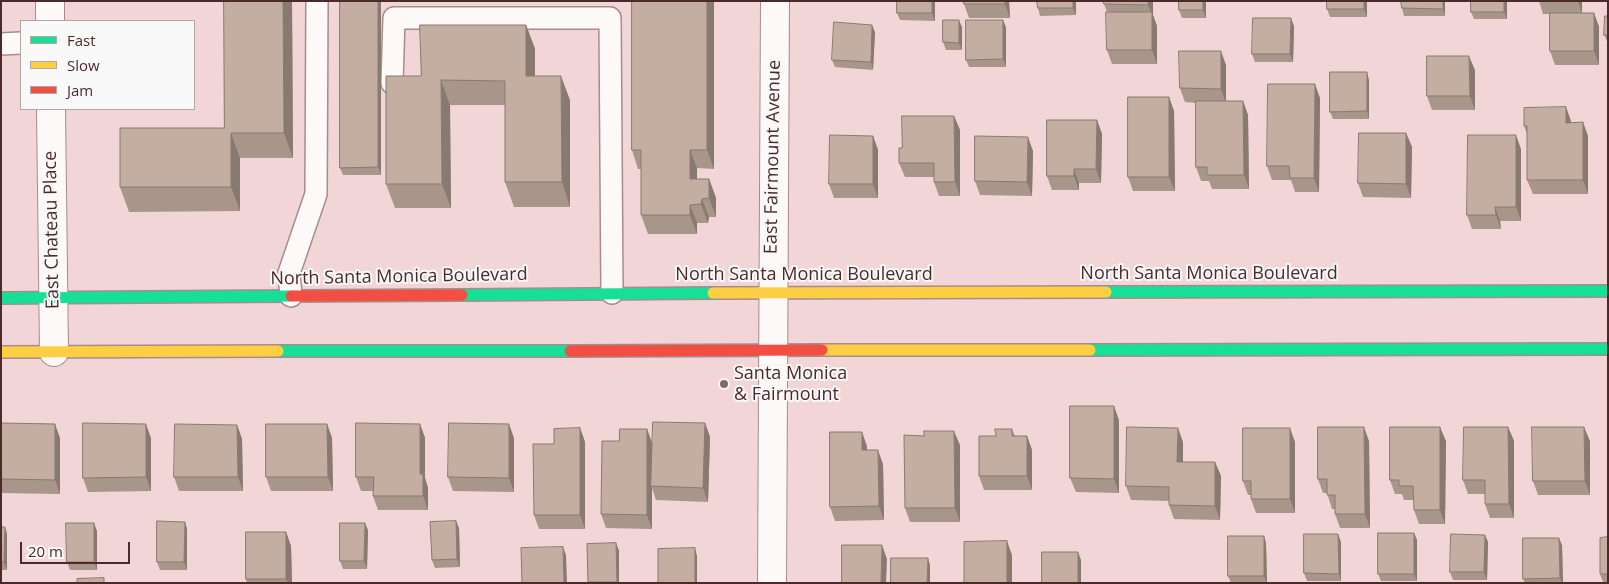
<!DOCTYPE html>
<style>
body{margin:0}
#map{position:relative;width:1609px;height:584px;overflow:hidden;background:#f2d5d6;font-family:"Open Sans",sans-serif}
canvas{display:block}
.frame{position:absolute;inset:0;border:2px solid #4c2a2c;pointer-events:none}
.legend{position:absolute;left:20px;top:20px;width:175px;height:90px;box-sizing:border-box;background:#f9f9f9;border:1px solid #b4a6a7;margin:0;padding:6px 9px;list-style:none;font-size:15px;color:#4c2a2c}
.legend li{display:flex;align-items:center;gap:10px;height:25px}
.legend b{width:25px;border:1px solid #b4a6a7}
.scale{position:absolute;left:20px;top:542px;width:110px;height:22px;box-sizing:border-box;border:2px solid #4c2a2c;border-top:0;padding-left:6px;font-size:15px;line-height:18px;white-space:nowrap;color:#4c2a2c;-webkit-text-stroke:4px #f9f9f9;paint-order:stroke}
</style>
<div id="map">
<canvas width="1609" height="584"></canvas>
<div class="frame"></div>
<ul class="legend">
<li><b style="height:6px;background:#16e098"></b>Fast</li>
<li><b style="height:6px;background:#ffcf43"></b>Slow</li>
<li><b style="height:6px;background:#f24e42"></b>Jam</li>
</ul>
<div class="scale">20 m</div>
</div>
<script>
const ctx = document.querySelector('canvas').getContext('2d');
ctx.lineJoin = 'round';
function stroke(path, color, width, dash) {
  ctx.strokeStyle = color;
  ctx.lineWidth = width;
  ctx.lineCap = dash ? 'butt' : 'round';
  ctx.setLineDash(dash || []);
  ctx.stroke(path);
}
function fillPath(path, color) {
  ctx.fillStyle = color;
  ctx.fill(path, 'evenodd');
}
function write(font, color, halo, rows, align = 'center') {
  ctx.font = font + ' "Open Sans",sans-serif';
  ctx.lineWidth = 4;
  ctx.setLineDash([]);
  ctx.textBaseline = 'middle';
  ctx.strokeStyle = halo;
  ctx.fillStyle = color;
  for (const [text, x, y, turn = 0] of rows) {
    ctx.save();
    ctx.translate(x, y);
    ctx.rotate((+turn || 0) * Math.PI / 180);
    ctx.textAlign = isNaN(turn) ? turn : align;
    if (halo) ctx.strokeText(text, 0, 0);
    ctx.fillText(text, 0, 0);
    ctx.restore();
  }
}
const lane = new Path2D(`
 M1,44l20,-1
 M392,83l2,-65h216l2,275
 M291,296l-2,-23 27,-79 1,-193`);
const street = new Path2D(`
 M50,1v20
 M51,109l3,243
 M772,583l3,-582`);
const fast = new Path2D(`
 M1106,292l502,-1
 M462,295l251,-2
 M1,298l290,-2
 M1090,350l518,-1
 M278,351h292`);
const slow = new Path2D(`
 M713,293l393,-1
 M822,350h268
 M1,352l277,-1`);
const jam = new Path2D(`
 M291,296l171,-1
 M570,351l252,-1`);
const wall = new Path2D(`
 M224,1h68l1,157h-53v53l-111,1 -9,-25 104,-59z
 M340,1l41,174h-38l-3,-7z
 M632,1h82v168l-17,-1v11h12l7,19v19h-7l-1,6h-11v11h-49l-7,-19v-46h-3l-6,-19z
 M935,1v20l-35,-1 -3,-7z
 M964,1h45l1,17h-41l-5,-14z
 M1076,1v14l-36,1 -2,-8z
 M1153,1v14l4,11v38h-45l-5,-14v-38l-3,-8z
 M1206,1v17h-24l-3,-8z
 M1367,1v16h-37l-3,-8z
 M1445,1v15h-41l-2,-8z
 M1471,1h36v18h-33l-3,-7z
 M1539,1h43v12h12l5,14v38h-44l-5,-14v-37h-7z
 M1608,16v27l-4,-8z
 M526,25l9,24v27l35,24v107h-56l-9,-25v-77h-55l1,103h-56l-9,-24 35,-108z
 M1294,26l-1,36h-38l-3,-8z
 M962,27v23h-16l-3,-8z
 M1006,27v40h-37l-3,-7z
 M875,32l-2,38 -38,-3 -3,-7z
 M1226,65v36h17l5,14 1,74h-37l-3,-8h-8l-5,-14v-64l-11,-1 -5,-14z
 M1475,70v40h-43l-5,-14z
 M1369,80v39h-36l-3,-7z
 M1169,97l5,14 1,80h-42l-5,-14z
 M1320,98l-1,94h-24l-4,-12h-19l-5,-14z
 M1566,107l5,16 17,13v58h-55l-6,-14v-46l-3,-8z
 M954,116l6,14v66h-21l-5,-14v-5h-29l-6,-14 3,-15z
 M1097,120l5,14 -1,49h-22v7h-27l-5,-14z
 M1406,133l6,14 -1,51 -48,-1 -5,-14z
 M873,136l5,14v48h-44l-5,-14z
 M1521,149v72h-21l1,8h-29l-5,-14z
 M1033,151l-1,45 -52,-1 -5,-14z
 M1119,420v73l-43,-1 -6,-14z
 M1,423l59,15v56l-59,-1z
 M705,423l5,14 -2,65 -52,-2 -4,-12v41l-46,-1 -5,-14 18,-73 28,-12 5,14z
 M327,424l5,14 1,53h-62l-5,-14z
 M420,424l5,14v40l3,10v22h-50l-5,-14v-5h-12l-5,-14z
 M237,425l5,14 1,52h-64l-5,-14z
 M1508,427l6,14v77h-24l-5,-14v-10h-17l-5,-14z
 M580,428l5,14v87h-46l-5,-14 20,-71z
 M1012,429l3,7h12l5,14v40h-48l-5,-14 17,-40z
 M151,438v53l-63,1 -5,-14z
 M514,438v54l-61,-1 -5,-14z
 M1369,441l1,87h-30l-5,-14v-5h-3l-5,-16h-4l-5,-14z
 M1446,441l-1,83h-26l-5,-14v-10h-10l-2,-6h-7l-5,-14z
 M1590,441v54h-52l-5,-14z
 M1183,442v20h32l6,14 -1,44 -46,-1 -5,-14v-4l-38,-1 -5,-14z
 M1295,442v71h-39l-5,-14v-4h-3l-5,-14z
 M960,445v77h-50l-5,-14z
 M867,446v4l16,14 1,56 -49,1 -5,-14z
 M456,521l3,7 1,39 -25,1 -3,-8z
 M185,522l2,7v41h-27l-3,-8z
 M1,527h4l2,7v36h-6z
 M368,530l-1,39h-24l-3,-8z
 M97,531v39h-27l-3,-8z
 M286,532l5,14 1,37h-45l-1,-4z
 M1414,533l3,7v41h-36l-3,-7z
 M1485,535l3,7 -1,38h-34l-3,-8z
 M1608,537v45h-5l-3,-8z
 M1341,542v39h-34l-3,-8z
 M616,543l3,8v32h-31l-1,-39z
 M1266,543l1,40h-36l-3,-7z
 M1562,545l1,38h-38l-2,-4z`);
const shadedWall = new Path2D(`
 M283,1h9l1,157 -9,-25z
 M378,1h3v174l-3,-8z
 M707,1h7v168l-7,-19z
 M932,1h3v20l-3,-8z
 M1005,1h4l1,17 -5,-14z
 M1073,1h3v14l-3,-7z
 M1148,1h5v14l4,11v38l-5,-14v-35l-4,-10z
 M1203,1h3v17l-3,-8z
 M1364,1h3v16l-3,-8z
 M1443,1h2v15l-2,-7z
 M1504,1h3v18l-3,-7z
 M1578,1h4v13z
 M1594,13l5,14v38l-5,-14z
 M1291,18l3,8 -1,36 -3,-8z
 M959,20l3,7v23l-3,-7z
 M1003,20l3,7v40l-3,-8z
 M526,25l9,24v51l-9,-24z
 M872,25l3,7 -2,38 -2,-8z
 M1221,51l5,14v38l-5,-14z
 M1469,56l6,14v40l-5,-14z
 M1367,72l2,8v39l-2,-8z
 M561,76l9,24v107l-8,-25z
 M441,80l9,25 1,103 -9,-24z
 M1315,84l5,14 -1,94 -5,-14z
 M1169,97l5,14 1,80 -6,-14z
 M1243,101l5,14 1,74 -5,-14z
 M1566,107l5,14v16l-5,-14z
 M954,116l6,14v66l-5,-14z
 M1097,120l5,14 -1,49 -5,-14z
 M1583,122l5,14v58l-5,-14z
 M231,133l9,25v53l-9,-24z
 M1406,133l6,14 -1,51 -5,-14z
 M1516,135l5,14v72l-5,-14z
 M873,136l5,14v48l-5,-14z
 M1028,137l5,14 -1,45 -5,-14z
 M690,150l7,18v30l-7,-19z
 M1074,169l5,14v7l-5,-14z
 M709,179l7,19v19l-7,-19z
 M702,199l7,18 -1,6 -7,-19z
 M690,205l7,18v11l-7,-19z
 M1495,207l5,14 1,8 -5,-14z
 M1114,406l5,14v73l-5,-14z
 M705,423l5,14 -2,65 -5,-14z
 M55,424l5,14v56l-5,-14z
 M146,424l5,14v53l-5,-14z
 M327,424l5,14 1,53 -5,-14z
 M420,424l5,14v40l3,10v22l-5,-14 -3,-22z
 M509,424l5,14v54l-5,-14z
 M237,425l5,14 1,52 -5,-14z
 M1364,427l5,14 1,87 -5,-14z
 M1440,427l6,14 -1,83 -5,-14z
 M1508,427l6,14v77l-5,-14z
 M1584,427l6,14v54l-5,-14z
 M580,428l5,14v87l-5,-14z
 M1178,428l5,14v34l-6,-14z
 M1290,428l5,14v71l-5,-14z
 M647,429l5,14 -1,43 1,2v41l-5,-14z
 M954,431l6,14v77l-5,-14z
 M862,432l5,14v18l-5,-14z
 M1027,436l5,14v40l-5,-14z
 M878,450l5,14 1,56 -5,-14z
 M1215,462l6,14 -1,44 -5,-14z
 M456,521l3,7 1,39 -3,-8z
 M185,522l2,7v41l-3,-8z
 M94,523l3,8v39l-3,-8z
 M365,523l3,7 -1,39 -3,-8z
 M5,527l2,7v36l-3,-8z
 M286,532l5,14 1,37h-4l-2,-4z
 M1414,533l3,7v41l-3,-7z
 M1338,534l3,8v39l-2,-7z
 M1485,535l3,7 -1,38 -3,-8z
 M1264,536l2,7 1,40 -3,-7z
 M1559,538l3,7 1,38h-1l-2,-5z
 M1007,541l5,14v28h-5z
 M616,543l3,8v32h-2v-1z
 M882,545l5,14 -1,24h-5z
 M563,547l3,8 1,28h-3z
 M695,548l2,8v27h-2z
 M1078,552l3,8v23h-3z
 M928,558l2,7v18h-3z`);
const building = new Path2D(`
 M224,1h59l1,132h-53v54h-111v-59h104z
 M340,1h38v166l-38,1z
 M632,1h75v149h-17v29h19v19l-7,1 -1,5 -11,1v10h-49v-65h-9z
 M897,1h35v12h-35z
 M964,1h41v3h-41z
 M1037,1h36v7h-35z
 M1104,1h44v4l-44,-1z
 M1179,1h24v9h-24z
 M1327,1h37v8h-37z
 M1401,1h42v8l-41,-1z
 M1471,1h33v11h-33z
 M1106,12h46v38h-45z
 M1550,13h44v38h-44z
 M1605,16h3v19h-4z
 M1253,18h38l-1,36h-38z
 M943,20h16v23l-16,-1z
 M966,20h37v39l-37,1z
 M834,22l38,3 -1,37 -39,-2z
 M420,25h106v51h35l1,106h-57v-101l-64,-1 1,104h-56v-108h35z
 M1179,51h42v38l-41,-1z
 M1427,56h42l1,40h-43z
 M1330,72h37v39l-37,1z
 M1268,84h47l-1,94h-24l-1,-12h-22z
 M1128,97h41v80h-41z
 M1196,101h47l1,74h-37v-8h-11z
 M1566,107v16l17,-1v58h-56v-54h-3v-18z
 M902,116h52l1,66h-21v-19h-35v-15h3z
 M1047,120h50l-1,49h-22v7h-27z
 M1359,133h47v51l-48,-1z
 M830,135l43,1v48h-44z
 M1468,135h48v72h-21l1,8h-29z
 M975,136l53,1 -1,45 -52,-1z
 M1070,406h44v73l-44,-1z
 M653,422l52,1 -2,65 -52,-2z
 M1,423l54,1v56l-54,-1z
 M83,423l63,1v53l-63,1z
 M356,423l64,1v50h3v22h-50l1,-19h-18z
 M449,423l60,1v54l-61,-1z
 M175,424l62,1 1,52h-64z
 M266,424h61l1,53h-62z
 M1127,427l51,1 -1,34h38v44l-46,-1v-18l-43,-1z
 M1318,427h46l1,87h-30v-19h-8v-16h-9z
 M1390,427h50v83h-26l-1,-24h-14v-6h-9z
 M1464,427h44l1,77h-24v-24h-22z
 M1532,427h52l1,54h-52z
 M580,428v87h-46l-1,-71h21v-15z
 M1243,428h47v71h-39v-18h-8z
 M620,429h27v86l-46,-1 1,-73h17z
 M995,429h17v7h15v40h-48v-40h17z
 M924,431h30l1,77h-50l-1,-73 20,1z
 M830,432h32v18h16l1,56 -49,1z
 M157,521l28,1 -1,40h-27z
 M456,521l1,38 -25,1 -2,-38z
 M66,523h28v39h-27z
 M340,523h25l-1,38h-24z
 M1,527h4l-1,35h-3z
 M246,532h40v47h-40z
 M1378,533h36v41h-36z
 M1304,534h34l1,40 -35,-1z
 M1451,534l34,1 -1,37h-34z
 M1228,536h36v40h-36z
 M1608,537v37h-8v-36z
 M1523,538h36l1,40 -37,1z
 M1007,541v42h-43v-41z
 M616,543l1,39h-29l-1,-38z
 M842,545h40l-1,38h-39z
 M563,547l1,36h-42l-1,-35z
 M695,548v35h-37v-34z
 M1042,552h36v31h-36z
 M891,558h37l-1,25h-36z
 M104,578v5h-27v-4z`);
const markers = [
 [724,384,5,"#866668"]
];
const streetNames = [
 ["East Fairmount Avenue",773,157,-89],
 ["East Chateau Place",52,230,-91],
 ["North Santa Monica Boulevard",1209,274],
 ["North Santa Monica Boulevard",804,275],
 ["North Santa Monica Boulevard",399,277,-1]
];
const poiNames = [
 ["Santa Monica",734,374],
 ["& Fairmount",734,395]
];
stroke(lane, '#a78c8d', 24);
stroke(street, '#a78c8d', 30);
stroke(fast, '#a78c8d', 14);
stroke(slow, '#a78c8d', 14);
stroke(jam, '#a78c8d', 14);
stroke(lane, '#fdf9f9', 21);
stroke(street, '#fdf9f9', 28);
stroke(fast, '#16e098', 11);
stroke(slow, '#ffcf43', 11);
stroke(jam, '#f24e42', 11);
fillPath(wall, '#a8968a');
fillPath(shadedWall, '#887a71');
fillPath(building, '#c3aea1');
stroke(building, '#887a71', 1);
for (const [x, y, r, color] of markers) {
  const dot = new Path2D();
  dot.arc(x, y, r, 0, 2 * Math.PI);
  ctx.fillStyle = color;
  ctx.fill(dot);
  stroke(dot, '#f9f9f9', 2);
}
write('18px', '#4c2a2c', '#f9f9f9', streetNames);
write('18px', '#4c2a2c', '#f9f9f9', poiNames, 'left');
</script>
